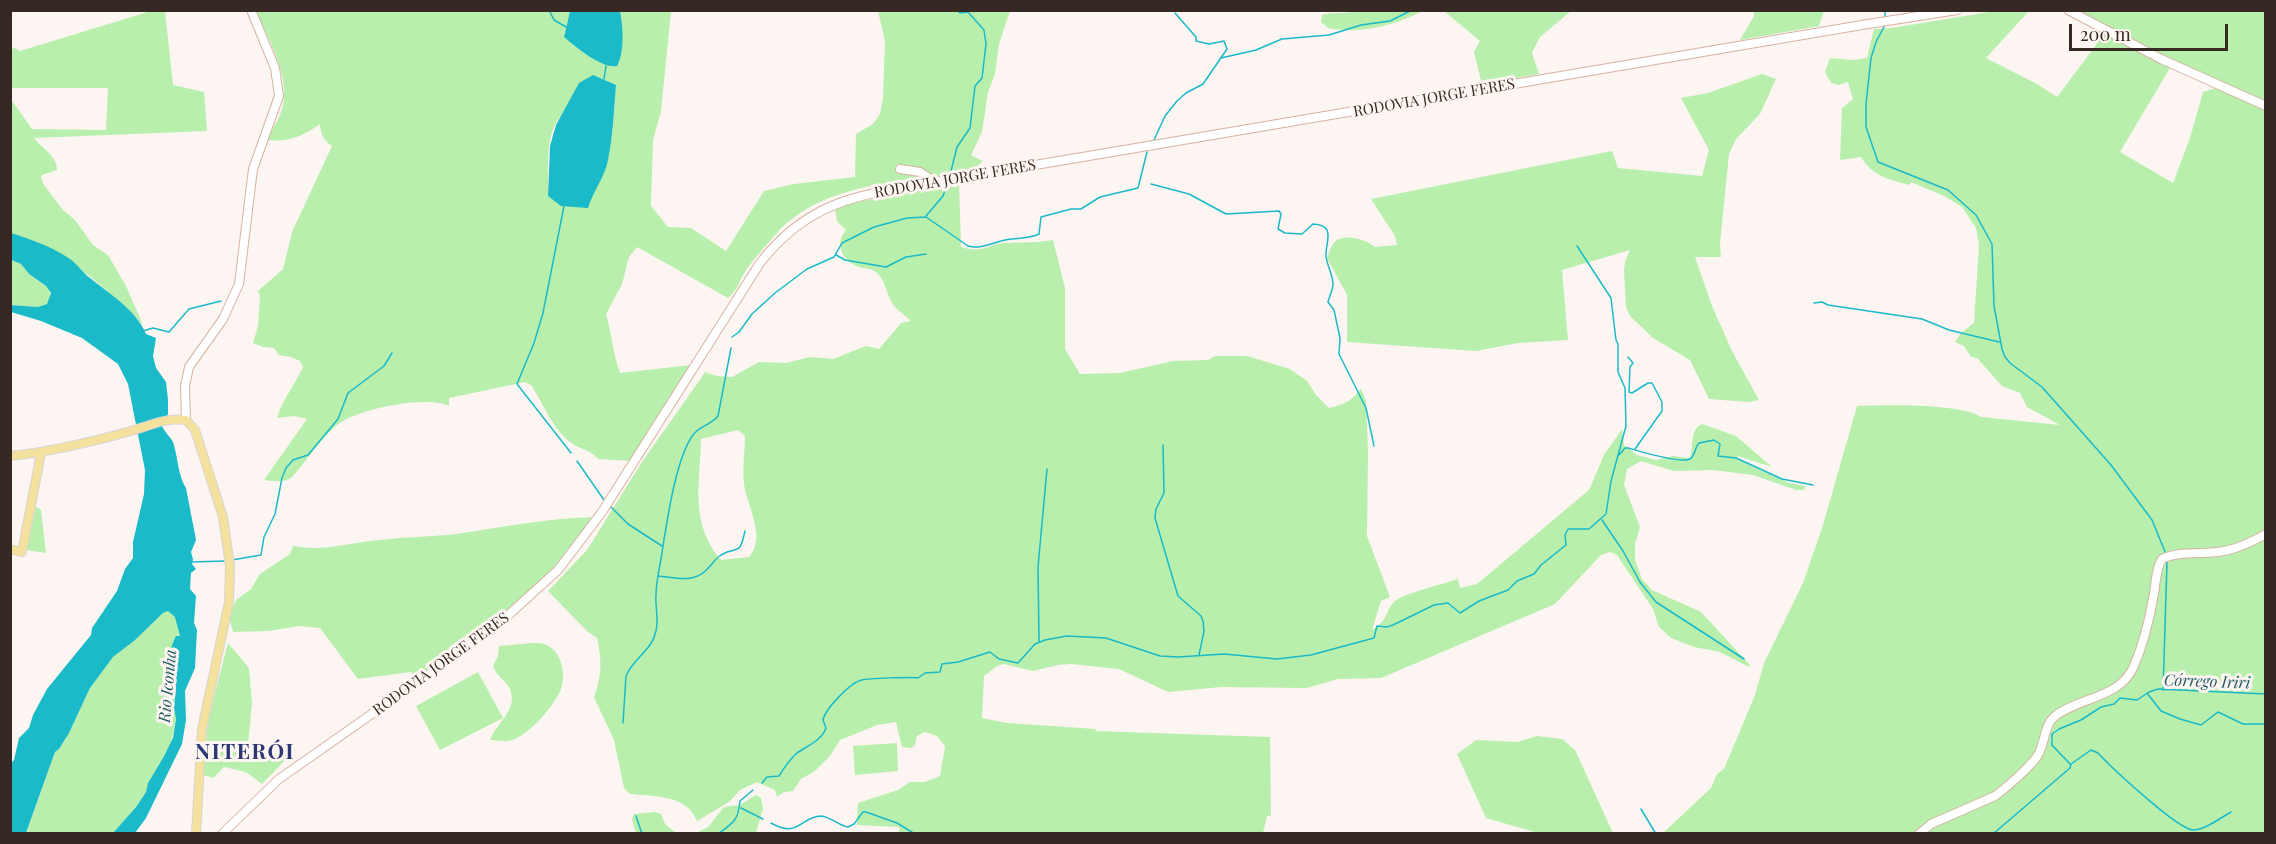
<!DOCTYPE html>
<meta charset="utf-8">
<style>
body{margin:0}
#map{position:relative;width:2276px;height:844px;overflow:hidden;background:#fdf5f1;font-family:"Playfair Display",serif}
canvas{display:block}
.frame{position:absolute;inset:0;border:12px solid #362822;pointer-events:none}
.scale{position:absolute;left:2069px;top:24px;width:159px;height:27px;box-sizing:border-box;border:3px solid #362822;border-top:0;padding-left:8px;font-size:18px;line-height:21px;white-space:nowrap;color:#362822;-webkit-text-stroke:4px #fdf5f1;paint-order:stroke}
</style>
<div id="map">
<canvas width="2276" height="844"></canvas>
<div class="frame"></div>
<div class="scale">200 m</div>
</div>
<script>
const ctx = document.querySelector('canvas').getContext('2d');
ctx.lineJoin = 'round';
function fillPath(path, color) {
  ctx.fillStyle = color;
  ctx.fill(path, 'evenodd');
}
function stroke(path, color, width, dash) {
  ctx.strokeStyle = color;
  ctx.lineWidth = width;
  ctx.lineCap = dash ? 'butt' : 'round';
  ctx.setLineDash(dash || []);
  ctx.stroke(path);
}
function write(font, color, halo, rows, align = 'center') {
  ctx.font = font + ' "Playfair Display",serif';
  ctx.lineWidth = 6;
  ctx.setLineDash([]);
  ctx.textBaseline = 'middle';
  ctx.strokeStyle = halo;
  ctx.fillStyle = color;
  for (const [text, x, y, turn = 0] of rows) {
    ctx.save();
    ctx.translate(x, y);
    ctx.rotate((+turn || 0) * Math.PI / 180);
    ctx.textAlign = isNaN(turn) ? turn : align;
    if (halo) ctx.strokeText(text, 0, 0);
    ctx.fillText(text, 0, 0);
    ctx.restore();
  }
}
const green = new Path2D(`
 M1360,10h62v1c-26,15 -63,23 -94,17l-7,-6 1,-7c13,-4 25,0 38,-5z
 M151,11h14l8,74 31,7 3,39 -173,7c8,11 23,17 23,32l-15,5 -1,2 3,8 19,25 12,10 18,25 15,10 18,31 17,39c-39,-40 -79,-74 -132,-92l-1,-135 22,31 74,1 2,-42h-97v-39l4,-1 5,3z
 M256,11h314l-6,24 58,-14 -2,-10h51l-10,100 -8,29 -2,66 17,21 23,1 35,23 38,-60 30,-7 61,-7 1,-43 17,-10 7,-10 3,-16 2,-57 -7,-30h132l-11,33 -4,30 -7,18 -6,40 -11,23 12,6 -10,9 1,2c-63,8 -152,10 -197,61 -8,9 -26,29 -32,39 -8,12 -4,14 -17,26l-91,-51 -8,10 -7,27 -16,30c6,20 7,40 14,59l71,-8 -59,96 -34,-2c-8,-10 -20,-10 -28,-17 -17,-13 -27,-38 -38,-56l-7,-4 -76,16v8c-23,-11 -92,3 -112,19 -16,13 -31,37 -46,53 -8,5 -18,3 -27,2l43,-61 -13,-3 -17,2c5,-18 18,-33 26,-51l-3,-6 -9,-4 -12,-2 -5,-7 -11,-1 -10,-4 5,-17 2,-30 -2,-5 25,-22 9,-37 40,-86c-9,-6 -11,-12 -12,-22 -18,13 -32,18 -54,16 4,-8 10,-16 14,-25 14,-34 -11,-74 -24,-104zM616,85c-2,26 -3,90 -25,108 -8,6 -20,9 -29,13l-14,-16c1,-22 -4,-59 15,-76 9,-8 40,-22 53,-29z
 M1444,11h127l-31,26 -8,16 7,21 -57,10 -8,-32 6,-11z
 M1754,11v-1l70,1 -5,15 -79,14 14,-24z
 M1995,11h34l-43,47 51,26 20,13 48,-64 -14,-6 -22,-16h196v822l-603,1 49,-46 6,-14 7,-5 31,-74 9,-32 39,-80 20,-58 34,-119c28,-1 102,-3 124,11l79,8 -33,-18 -7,-14 -18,-7 -25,-28 -6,-1 -7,-11 -9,-4 6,-9 13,-10 5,-79 -3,-16 -14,-21 -18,-11 -33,-14 -1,3c-20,-5 -38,-9 -49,-28l-21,3 2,-52 11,-9 -5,-17 -9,3 -8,-2 -6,-11 5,-14 23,2 14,-2 7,-29 18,-1zM2173,63l46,24 -16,5 -13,46 -17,45 -53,-31z
 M1762,74l14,5 -16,35 -24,25 -7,15 -9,89 1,14h-26l17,49 20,45 27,49 -10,2 -40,-3 -19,-39 -37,-22 -23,-22 -4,-9 -2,-35 1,-11 5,-11 -68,20 6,70 -50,3 -42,8 -129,-9v-47l-20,-37c2,-4 3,-10 6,-14 9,-12 32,-5 42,3l22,-2 -2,-9 -24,-37 241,-48 6,17 84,8 7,-26 -28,-52 27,-5z
 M959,184l2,63c24,7 25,-3 45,-4 16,-1 31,0 47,-3l12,48v61l15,25 40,-1 53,-12 35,-1 7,-4h32l43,13 17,12 9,14 13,13c15,-3 22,-7 32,-19l5,11 2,52 -1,84 23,61 -9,4 -9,29c17,-10 12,-18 23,-29 8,-7 51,-18 63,-22l2,9 17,-4 112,-94 15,-35 18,-26 2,16 13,10 19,5 17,-4 17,2c4,-12 -1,-28 12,-34l34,12 36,31 -34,-11 -2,3 53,24 17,3 -2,4h-8l-43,-15 -40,-5 -39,1 -33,-10 -14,8 -3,16 16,42 -5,17v16l7,19 10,11 49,22 49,53 -1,2 -29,-15 -26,-5 -23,-9 -12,-11 -6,-18 -36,-54 -7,-3 -9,3 -46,49 -174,74 -43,1 -31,9 -86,-1 -53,5 -49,-23 -48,-5 -13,1 -25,6 -29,-7 -7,2 -13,10 -2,42 25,5 89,6 -1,2 175,6 1,79h-4l-4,17 -364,1v-7l-42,-2 1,-22 40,-13 12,-8h15l15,-6 5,-30 -8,-10 -12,-4 -8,4 -2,9 -4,3 -9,-1 -6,-25 -19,3 -37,15 -10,16 -15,15 -14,8 -8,12 -9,1 -7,5 -2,-7 -18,-8 -17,8 -11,12 -32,19c-10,-26 -43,-25 -67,-27l-6,-6 -10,-48 -20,-43c8,-21 8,-37 3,-59l-9,-6 -40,-41 39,-41 55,-88 64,-91 1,2 10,3 15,1 27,-15 27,1 24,-6 23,2 33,-13 13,3 22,-26 10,-2c-6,-6 -16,-12 -20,-20 -5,-10 -6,-21 -15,-29 -4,-4 -11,-3 -17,-5 -17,-6 -25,-23 -13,-37l-9,-9 -2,-12 16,-6zM738,430l7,6c0,15 -3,32 -1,48 3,23 23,53 5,73l-28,3c-32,-37 -21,-76 -20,-121z
 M10,260l11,4 8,10 19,14 3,8 -4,8 -9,3 -27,-2z
 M35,506l6,4 5,43 -20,-3z
 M595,517l-30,38 -32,34 -24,20 -36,24 -34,29 -26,17 -2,-7 -53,7 -38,-51 -21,-2 -30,5 -36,1 -4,-15 7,-17 15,-11 9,-15 30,-20 3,-8c32,5 46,-1 77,-5 29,-4 59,-4 87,-7 46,-7 92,-16 138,-17z
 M168,611c21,9 7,51 4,68l4,6 -2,23 2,11 -5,24 -23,40 -2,9 -10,15 -23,26 -87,1 29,-82 4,-3 12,-20 19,-41 23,-31 21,-16 29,-28z
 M228,643l21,25 3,35 -4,42 7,13 41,-9 -34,35 -16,-12 -22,-5 -11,11 -10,-3 5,-56z
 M532,643c6,0 13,0 18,4 12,7 16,29 11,42 -7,17 -33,48 -52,52 -5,1 -13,-1 -19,-1 8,-19 28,-30 20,-51 -4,-9 -12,-10 -17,-23l5,-10 1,-10z
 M478,672l25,46 -63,32 -24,-44z
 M1537,736l25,3 13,11 38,83h-75l-52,-15 -29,-64 19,-14 41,2z
 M897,743l1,28 -43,4 -2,-29z
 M756,795l5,3 2,10 -7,25h-60l12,-6 16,-20 16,-2z
 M655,812l6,2 4,10 11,9h-40l-4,-14 2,-5z`);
const water = new Path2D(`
 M570,11h50c3,15 5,41 -3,55 -15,3 -41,-19 -53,-29z
 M593,75l23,10c-2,25 -3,51 -8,75 -3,17 -15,31 -20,48l-27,-2 -13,-10 2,-50 6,-21 23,-42z
 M11,233c19,6 42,14 59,26 8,6 13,14 20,19 20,16 46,32 56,56l10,4 -3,18 3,12 10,14 2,18v14l-6,12c3,7 8,10 11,16 5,15 5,34 13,46l10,52 -5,12 2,7 -1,5 4,5 -5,4 -1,16 6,7 -2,27 3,7 -2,38 -10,23 1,29 -4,24 -36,74 -11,15h-22l23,-26 10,-15 2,-9 16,-27 9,-18 3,-19 -2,-11 2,-23 -7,-15 3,-25 4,-9h4l-5,-19 -7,-6 -5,2 -29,28 -21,16 -23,31 -21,45 -10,16 -4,3 -29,81h-15v-70l3,-3 5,-22 10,-10 4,-13 14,-26 44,-54 1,-7 25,-37 8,-22 8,-11v-16l11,-48 1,-24 -17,-86 -10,-20 -36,-26 -41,-17 -30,-9v-7l27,2 9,-3 4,-11 -5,-7 -17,-12 -8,-10 -10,-4z`);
const stream = new Path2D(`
 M549,10l5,10 14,8
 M1885,17v-7
 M1885,25l-9,17 -5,16 -5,46v23l12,35 70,28 28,25 16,29 2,62 8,43 3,8 5,6 32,24 69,78 41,55 14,34
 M1221,58l35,-8 26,-11 47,-4 32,-10 29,-4 22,-11
 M604,79l2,-13
 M1154,140l11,-24 12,-15 9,-8 17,-9 24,-35 -3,-8 -15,3 -13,-3v-4l-21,-24
 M950,175l7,-28 13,-19 5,-42 7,-8 4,-34 -2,-14 -16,-18 -8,1 -3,-3
 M1151,184l38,10 37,20 53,-3 2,3 -3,15 7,4 17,1 11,-10c24,1 12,19 13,32 1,10 7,19 7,28 0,6 -4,13 -5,18l6,8 6,28 -1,16 27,54 8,38
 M564,206l-21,107 -9,30 -17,41 54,69
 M926,216l17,-20 4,-11
 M836,255l9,5 41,7 20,-10 20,-3
 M1814,303l8,-1 6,3 94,14 27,11 50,12
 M143,331l10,-3 16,4 20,-23 32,-8
 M732,337l7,-5 13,-18 23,-21 32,-24 27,-12 8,-14 32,-16 33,-9 19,-1 42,29c11,3 22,-2 33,-5 12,-4 26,-1 38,-7l2,-17 30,-8h10l19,-12 38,-9 9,-36
 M1628,357l5,6 -3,4 -1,25 3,1 16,-10h4l10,19v9l-27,38
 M1163,445l1,48 -8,16 -1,9 23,78 23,20 2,5 1,10 -5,24
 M1619,455l6,-7h3c11,3 52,16 62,11 5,-3 5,-12 9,-16l15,-3 6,4 -2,12 18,2 46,21 31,6
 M577,461l27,39
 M611,507l17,17 34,22
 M1602,520l21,31 17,31 16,20 88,57
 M232,560l29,-5 3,-18 11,-23 7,-36 4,-10 7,-8 15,-5 30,-36 10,-26 36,-27 8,-13
 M191,562l34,-1
 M658,576c15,1 34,7 46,-4 6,-5 11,-13 17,-17 17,-10 18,3 24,-24
 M1039,641l-1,-74 9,-98
 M2163,690l4,-128
 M2147,693l14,18 19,8 21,6 17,-13 25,12h23
 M623,723l3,-47c7,-18 26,-25 30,-45 3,-12 -1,-24 0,-36 0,-12 3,-25 5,-36 5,-31 14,-100 32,-124 6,-9 18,-10 25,-19l13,-68
 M2070,764l-18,-19v-11l7,-5 22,-9 20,-13 13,-3 6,-6 17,2 12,-8 9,-3 108,5
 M762,783l5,-6 12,-1c5,-8 11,-17 18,-23 10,-7 25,-13 29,-25l-3,-8c2,-11 28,-38 39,-40 5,-2 51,-3 56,-2l7,-5 15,-1 2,-8 16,-2 32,-10 9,7 19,4 17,-19 10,-4 22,-4 39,2 54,18 18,1 46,-3 53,5 34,-4 63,-17 3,-12 10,1 6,-2 41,-20 14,-2 12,10 19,-12 29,-11 9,-9 17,-7 7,-9 25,-20 -1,-10 3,-6h21l17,-15 5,-33 15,-55 -1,-38 -7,-16v-28l-2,-4 -5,-42 -34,-52
 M741,808l22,11
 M1641,809l15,25
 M636,816l6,18
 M771,823c28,16 30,-7 50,-7 10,1 17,9 27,11l6,-3 9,-12h3l31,11 18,11
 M718,834c16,-12 20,-13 22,-33l13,-11
 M1993,834l77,-66 1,-4 20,-14 7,3c13,14 79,76 95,77 12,0 27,-12 38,-18`);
const secondary = new Path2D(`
 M2068,10l93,49 105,47
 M900,169l20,3 15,10
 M186,420l-1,-34 4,-19 34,-48 16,-35 14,-115 26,-73 -4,-28 -24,-58
 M222,834l57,-55 214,-150 65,-59 44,-58 158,-249c50,-64 101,-68 175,-81l933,-158 89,-14
 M1919,834l12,-10 64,-28c11,-8 36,-30 43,-41 7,-12 6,-29 16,-38 24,-20 66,-18 80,-51 9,-21 15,-45 19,-67 3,-13 2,-29 9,-40 16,-8 38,-5 56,-7 17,-2 32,-9 48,-18`);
const primary = new Path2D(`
 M10,456c41,-4 81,-14 121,-25 18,-5 35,-14 55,-11l9,10 28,87 7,49 -1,36 -27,127 -6,105
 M10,549l12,3 19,-99`);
const streetNames = [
 ["RODOVIA JORGE FERES",1434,98,-10],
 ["RODOVIA JORGE FERES",955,179,-10],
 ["RODOVIA JORGE FERES",441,664,-36]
];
const waterNames = [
 ["Córrego Iriri",2207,682,2],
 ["Rio Iconha",168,686,-85]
];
const districtNames = [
 ["NITERÓI",245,752]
];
fillPath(green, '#b8efac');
fillPath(water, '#1abac9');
stroke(stream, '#1abac9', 1.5);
stroke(secondary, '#d7b2a2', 10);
stroke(primary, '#d7d4d3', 10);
stroke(secondary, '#fff', 8);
stroke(primary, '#f5e19e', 8);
write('15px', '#362822', '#fdf5f1', streetNames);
write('italic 16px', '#235d63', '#fdf5f1', waterNames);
ctx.letterSpacing = '1.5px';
write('bold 21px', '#2d3771', '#fdf5f1', districtNames);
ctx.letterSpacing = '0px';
</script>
